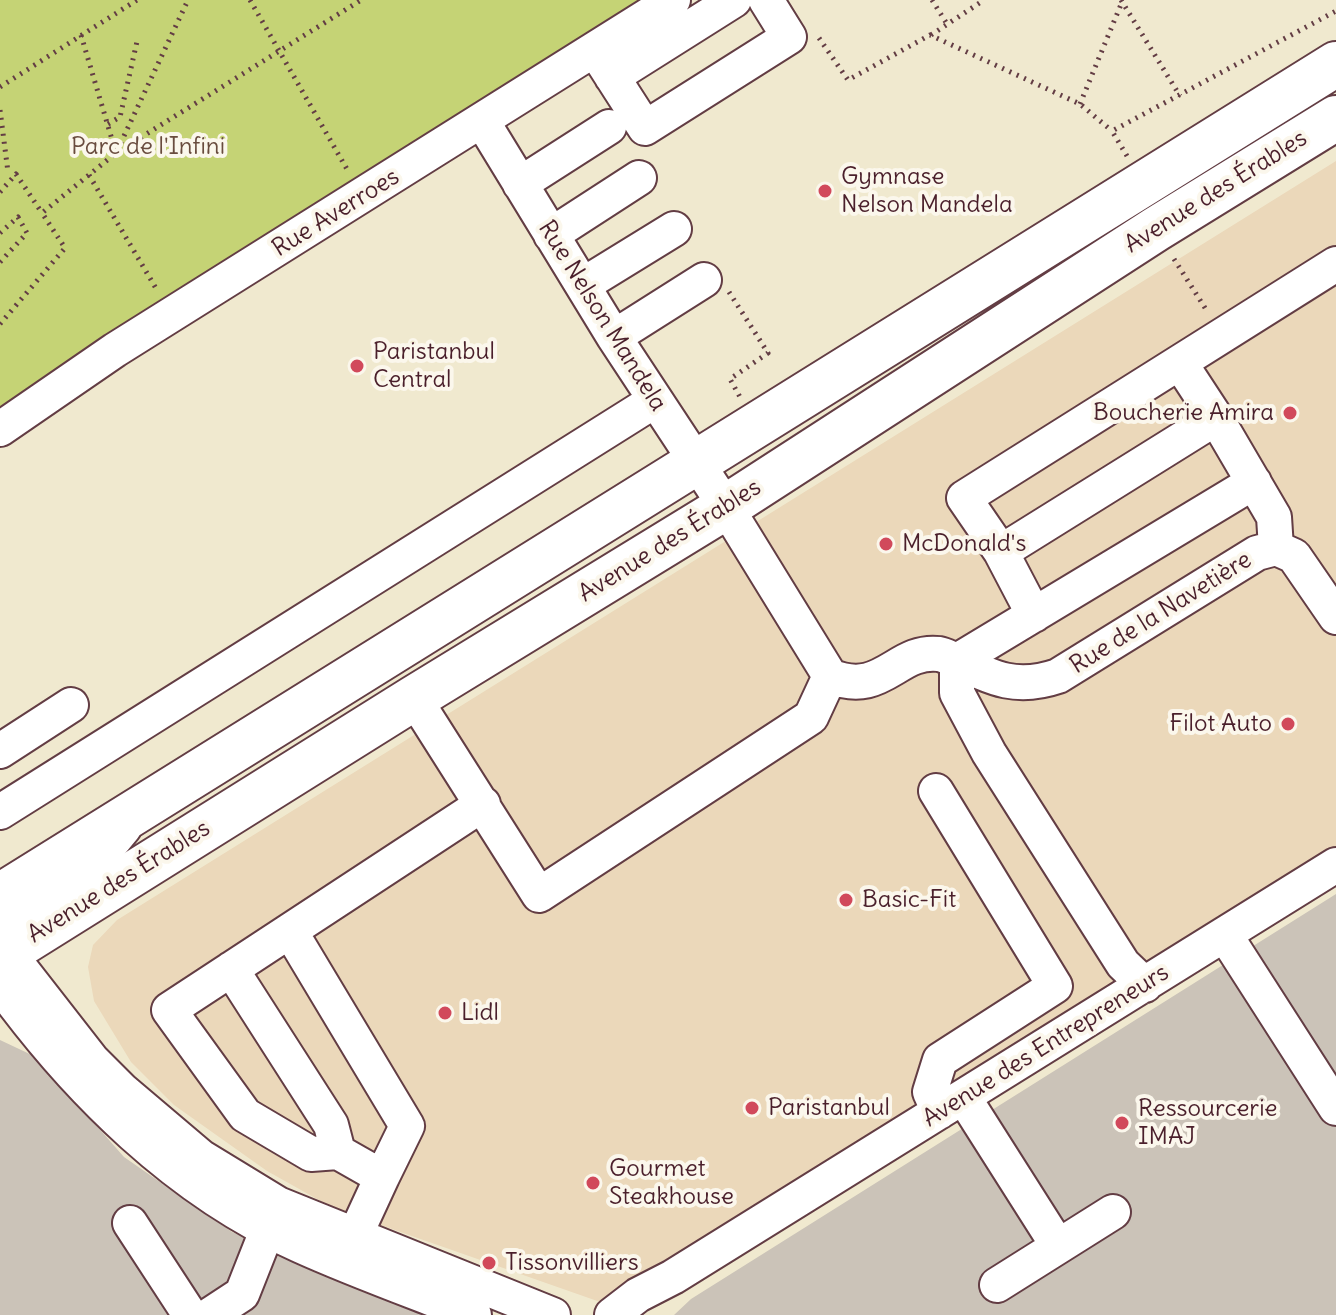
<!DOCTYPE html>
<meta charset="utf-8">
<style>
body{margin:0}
canvas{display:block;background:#f0e9cf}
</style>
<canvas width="1336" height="1315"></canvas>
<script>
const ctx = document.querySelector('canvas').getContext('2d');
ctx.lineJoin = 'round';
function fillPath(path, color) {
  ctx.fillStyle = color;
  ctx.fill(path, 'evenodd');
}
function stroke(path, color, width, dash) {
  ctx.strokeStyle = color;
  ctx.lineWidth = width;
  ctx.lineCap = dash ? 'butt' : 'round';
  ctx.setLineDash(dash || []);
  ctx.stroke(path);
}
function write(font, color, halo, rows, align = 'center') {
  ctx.font = font + ' Delius,sans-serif';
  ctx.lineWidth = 8;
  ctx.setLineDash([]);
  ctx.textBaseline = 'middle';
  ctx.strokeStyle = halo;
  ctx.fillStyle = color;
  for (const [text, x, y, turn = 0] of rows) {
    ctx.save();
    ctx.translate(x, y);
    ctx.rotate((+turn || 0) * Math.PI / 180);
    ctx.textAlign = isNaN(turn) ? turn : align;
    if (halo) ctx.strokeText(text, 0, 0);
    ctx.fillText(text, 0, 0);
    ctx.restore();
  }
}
const built = new Path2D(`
 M1336,161v686l-715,449 -18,7 -268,-94 -68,-38 -93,-66 -43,-43 -37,-61 -6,-34 5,-22 24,-25z`);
const industrial = new Path2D(`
 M1336,894v421h-662l17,-16z
 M0,1040l36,17 88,100 108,75 212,83h-444z`);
const green = new Path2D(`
 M0,0h659l-659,414z`);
const path = new Path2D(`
 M250,0l98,171
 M932,0l15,24
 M1121,0l59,96
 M81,35l35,118 245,-153
 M931,35l53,-35
 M819,38l29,42 82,-45 150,69 32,27
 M0,87l137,-87
 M1080,104l42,-102
 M0,110l8,62
 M108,124l12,-7 18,-80
 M1127,156l-15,-25 224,-120
 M89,175l68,115
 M0,192l16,-18 26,39
 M0,233l18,-16 9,16 -27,29
 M1174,259l33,52
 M729,292l39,61 -38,26 10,18
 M0,324l65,-76 -23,-35 74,-60 72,-153`);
const minor = new Path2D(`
 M595,50l50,78 144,-91 -23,-37
 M612,77l122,-77
 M482,121l132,216 112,170 104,169
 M520,184l89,-57
 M551,235l88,-57
 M583,285l91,-56
 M614,337l90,-57
 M1180,363l36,55 58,99 2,31
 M0,429l115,-79 558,-350
 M1001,552l215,-134
 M1034,615l-33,-63 -37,-54 372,-234
 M957,661c37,18 60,29 101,15l199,-123 19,-5 18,8 42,61
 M957,661l297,-179
 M414,698l125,197 272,-178 19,-41c53,22 66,-27 109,-22 6,1 12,5 18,7v32l32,60 134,211 22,21
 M0,751l71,-46
 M936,791l119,195 -115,74 -10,32 9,20
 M0,812l654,-411
 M290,931l117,195 -25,51 -44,-25 -27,2 -66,-39 -76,-105c105,-69 210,-137 314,-206
 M0,934l9,-10 86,-61 29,-35
 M1225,935l111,173
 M0,942l92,118 30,30 79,67 77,47 275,111
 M231,969l100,156 7,27
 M0,985c77,106 178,206 299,260 57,26 117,47 175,70
 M964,1098l94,148
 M130,1223l60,92
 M346,1255l36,-78
 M997,1285l116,-73
 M210,1315l32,-21 34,-86
 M612,1315l26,-20 35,-18 663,-412`);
const major = new Path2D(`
 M0,896l1336,-832
 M0,957l414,-259 312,-191 430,-278 180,-111`);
const markers = [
 [825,191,8,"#d1495b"],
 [357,366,8,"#d1495b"],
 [1290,413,8,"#d1495b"],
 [886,544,8,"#d1495b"],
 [1288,724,8,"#d1495b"],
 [846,900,8,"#d1495b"],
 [445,1013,8,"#d1495b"],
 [752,1108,8,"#d1495b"],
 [1122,1123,8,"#d1495b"],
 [593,1183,8,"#d1495b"],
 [489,1263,8,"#d1495b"]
];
const parkNames = [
 ["Parc de l'Infini",148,147]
];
const poiNames = [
 ["Gymnase",841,177],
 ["Nelson Mandela",841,205],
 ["Paristanbul",373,352],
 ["Central",373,380],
 ["Boucherie Amira",1274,413,"right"],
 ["McDonald's",902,544],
 ["Filot Auto",1272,724,"right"],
 ["Basic-Fit",862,900],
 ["Lidl",461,1013],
 ["Paristanbul",768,1108],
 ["Ressourcerie",1138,1109],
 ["IMAJ",1138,1137],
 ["Gourmet",609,1169],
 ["Steakhouse",609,1197],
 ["Tissonvilliers",505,1263]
];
const streetNames = [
 ["Avenue des Érables",1216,192,-32],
 ["Rue Averroes",336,213,-32],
 ["Rue Nelson Mandela",602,316,58],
 ["Avenue des Érables",670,541,-32],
 ["Rue de la Navetière",1161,613,-32],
 ["Avenue des Érables",119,882,-32],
 ["Avenue des Entrepreneurs",1046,1046,-32]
];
fillPath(built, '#ebd8ba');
fillPath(industrial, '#cbc3b8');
fillPath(green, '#c5d375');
stroke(minor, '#633d44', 38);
stroke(major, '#633d44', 48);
stroke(path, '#633d44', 5, [2, 6]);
stroke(minor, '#fff', 34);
stroke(major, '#fff', 44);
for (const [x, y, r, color] of markers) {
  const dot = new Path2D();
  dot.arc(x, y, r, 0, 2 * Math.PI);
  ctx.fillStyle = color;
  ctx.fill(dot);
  stroke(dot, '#fbf7ec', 3);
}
write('24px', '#694c3e', '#fbf7ec', parkNames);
write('24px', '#4a1f2b', '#fbf7ec', poiNames, 'left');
write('24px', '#4a1f2b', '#fbf7ec', streetNames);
</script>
